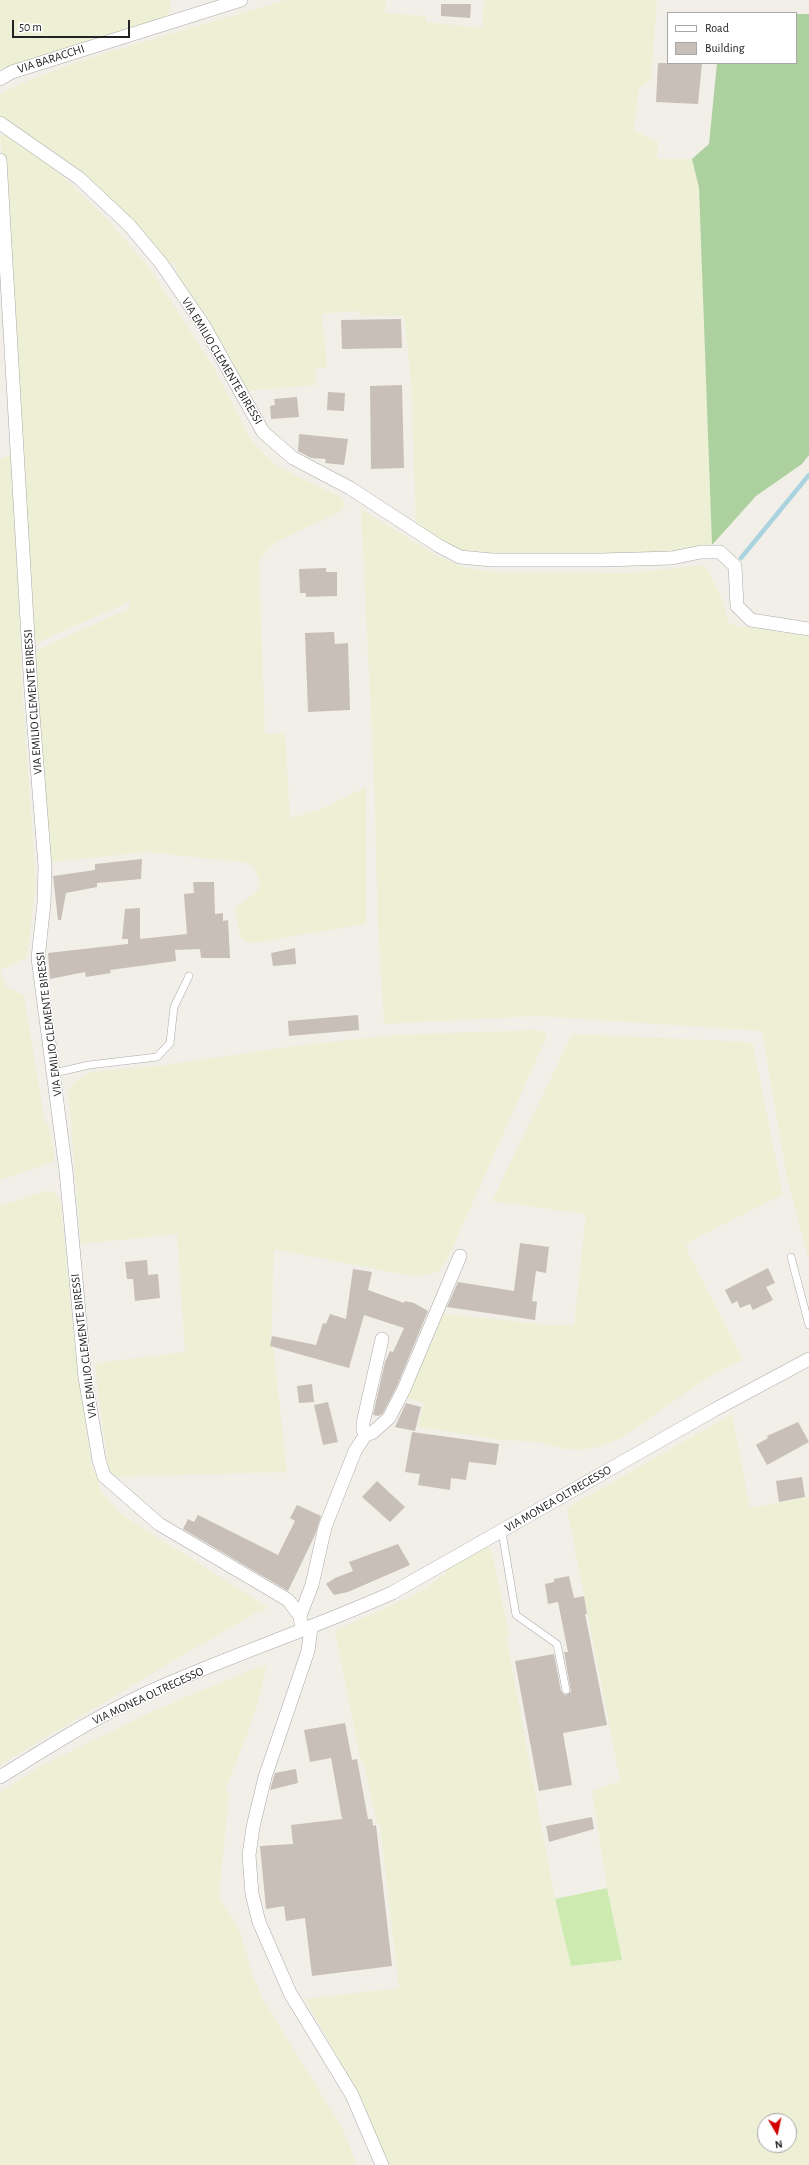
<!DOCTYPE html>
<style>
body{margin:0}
#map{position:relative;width:809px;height:2165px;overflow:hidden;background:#f2efe9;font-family:"Alegreya Sans",sans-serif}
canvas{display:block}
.legend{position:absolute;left:667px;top:12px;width:130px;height:52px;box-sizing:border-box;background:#fff;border:1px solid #a7a7a7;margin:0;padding:5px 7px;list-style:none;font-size:12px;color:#222}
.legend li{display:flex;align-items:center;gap:8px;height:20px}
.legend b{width:20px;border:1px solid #a7a7a7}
.north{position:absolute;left:757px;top:2113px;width:40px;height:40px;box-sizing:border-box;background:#fff;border:1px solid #a7a7a7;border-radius:50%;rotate:171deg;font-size:11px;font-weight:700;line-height:16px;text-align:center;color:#222}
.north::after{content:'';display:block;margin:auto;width:14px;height:18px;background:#d40000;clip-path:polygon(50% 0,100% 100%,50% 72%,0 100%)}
.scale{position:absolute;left:12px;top:20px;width:118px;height:18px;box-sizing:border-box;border:2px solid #222;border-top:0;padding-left:5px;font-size:12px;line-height:14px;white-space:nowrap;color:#222;-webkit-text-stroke:3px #fff;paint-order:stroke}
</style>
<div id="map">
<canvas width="809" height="2165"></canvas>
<ul class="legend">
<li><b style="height:5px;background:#fff"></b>Road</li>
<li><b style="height:11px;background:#c7bfb8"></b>Building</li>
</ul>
<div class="north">N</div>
<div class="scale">50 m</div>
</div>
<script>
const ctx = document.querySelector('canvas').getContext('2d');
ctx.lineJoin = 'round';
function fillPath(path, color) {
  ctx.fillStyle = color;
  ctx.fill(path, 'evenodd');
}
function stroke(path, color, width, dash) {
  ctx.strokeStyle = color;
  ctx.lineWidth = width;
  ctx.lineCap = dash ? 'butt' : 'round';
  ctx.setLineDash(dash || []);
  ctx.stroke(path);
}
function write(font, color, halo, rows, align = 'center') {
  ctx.font = font + ' "Alegreya Sans",sans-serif';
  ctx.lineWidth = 3;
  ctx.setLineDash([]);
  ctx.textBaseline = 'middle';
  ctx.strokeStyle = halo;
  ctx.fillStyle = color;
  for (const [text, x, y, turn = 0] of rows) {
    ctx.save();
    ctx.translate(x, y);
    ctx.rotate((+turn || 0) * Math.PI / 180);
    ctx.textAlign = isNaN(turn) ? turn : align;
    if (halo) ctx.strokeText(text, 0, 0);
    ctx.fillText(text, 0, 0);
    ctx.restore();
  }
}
const farmland = new Path2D(`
 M0,0h169l2,8 -5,8 -8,3 -158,51z
 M286,0h100l-1,13 41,3v6l56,6 2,-28h173l-6,80 -12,8 -5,42 24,12 -1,17h35l7,29 13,357 -59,9h-169l-20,-2 -48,-25 -5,-147 -7,-64h-44l-1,-5 -37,3 5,53 -12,2 2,16 -72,6 -68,-117 -3,-12 -8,4 -28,-34 -138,-115v-23l25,-12 54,-21z
 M7,134l39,26 63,61 42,49 62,96 38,74 21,22 22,13 47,22 4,7 -4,7 -65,31 -11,10 -6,9 6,173 20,-1 5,85 31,-9 45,-22v137l-83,14 -30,5 -7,-1 -6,-5 -5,-29 19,-14 5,-6 1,-7 -6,-13 -6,-5 -100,-11 -98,10 -17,-210 97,-44 -1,-6 -97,43 -28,-480 -4,-26 2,-4z
 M13,454l10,250 13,178 -9,76 -27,12v-511z
 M361,509l76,47 29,12 29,4 135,1 73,-8 4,4 15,30 7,24 9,3 71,10v625l-22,-83 -25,-147 -225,-15 -153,8 -6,-96 -4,-151z
 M0,970l6,17 18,8 20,121 6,15 5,30 -55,19z
 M535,1030l10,2 1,6 -99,222 -9,12 -22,5 -142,-28 -3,93 2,3 14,127 -172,5 -6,-5 -14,-105 3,-4 87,-11 -8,-118 -96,10 -13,-153 8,-10 15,-9 74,-7 129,-19 100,-11z
 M572,1034l177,8 4,2 30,150 -96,49 -1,5 57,112 -33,16 -89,62 -23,9 -18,3 -17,-1 -23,-7 -39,-2 -83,-13 6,-24 -19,-6 32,-84 112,12h25l12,-111 -94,-13z
 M48,1190l8,4 5,11 15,155 16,108 7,13v5l3,7 22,23 142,90 1,3 -10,3 -77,45 -180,108v-559z
 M732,1414l18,94 59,-11v668h-420l-29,-68 -55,-98 94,-11 -19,-162 -3,-4 -14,-60h-2l-26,-131 83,-38 28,-19v-5l41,-22 4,2 18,84 -3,3 49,263 16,67 51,-6 -15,-72 -15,-97 28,-10 -53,-273zM765,2121h24v24h-24z
 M267,1666l-11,44 -30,79 3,5 -10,103 21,35 13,44 10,23 79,129 15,37h-357v-373l43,-27 112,-55 101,-42z`);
const grass = new Path2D(`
 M607,1888l15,72 -51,6 -16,-67z`);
const forest = new Path2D(`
 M796,14h13v441l-7,9 -46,32 -44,49 -13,-357 -7,-29 17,-15 8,-81h79z`);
const stream = new Path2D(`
 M741,558l68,-83`);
const building = new Path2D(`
 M441,4h30l-1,14 -29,-2z
 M658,63h44l-4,41 -42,-2z
 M401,319l1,29 -60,1 -1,-29z
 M402,385l2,83 -33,1 -1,-83z
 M328,392l17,1 -1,18 -17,-1z
 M297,397l2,20 -28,2 -1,-13 5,-1 -1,-6z
 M299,434l49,5 -4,26 -19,-2 1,-4 -15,-1 -13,-7z
 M326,568v4h11v24l-31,1v-4h-6l-1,-24z
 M334,632l1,12 13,-1 2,67 -42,2 -3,-79z
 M142,859l-1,20 -44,4v4l-31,6 -5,27h-3l-5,-44 42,-6v-6z
 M193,882h21l1,32 8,-1v8l5,-1 2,38h-29l-1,-9 -25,1 1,11 -66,9 1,3 -25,4 -1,-5 -35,7 -2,-26 80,-9v-5h-6l3,-30 15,-1v31l47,-5 -3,-40 10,-1z
 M295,948l1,16 -23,2 -2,-13z
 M358,1015l1,15 -70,6 -1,-15z
 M520,1243l29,4 -3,26 -10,-2 -4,30 5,1 -2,18 -88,-13 11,-25 56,9z
 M147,1260l1,15 10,-1 2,24 -25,3 -2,-22h-6l-2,-17z
 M768,1268l7,15 -9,4 7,13 -20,10 -3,-6 -10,4 -3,-7 -5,3 -7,-14z
 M353,1269l19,3 -4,18 36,13 1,-2 9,2 14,8 -31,75 -14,27 -4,3 -6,-1 12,-53 5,-11 3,1 11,-24 -40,-13 -15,53 -79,-22 2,-10 44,9 7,-22 3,1 4,-10 16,5z
 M312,1384l2,18 -15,1 -2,-17z
 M328,1402l10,40 -15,3 -9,-40z
 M406,1403l15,4 -6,24 -20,-4z
 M798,1422l11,20 -42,23 -11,-20 12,-7 -1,-2z
 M412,1432l87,12 -3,21 -27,-3 -3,18 -15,-2 -1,12 -32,-5 2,-11 -15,-2z
 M802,1477l3,20 -26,5 -3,-21z
 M377,1481l28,26 -15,15 -28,-25z
 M297,1505l24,11 -6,19 -27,56 -105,-62 5,-10 6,3 4,-7 80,40 17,-34 -5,-3z
 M398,1544l12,21 -62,27 -14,3 -8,-11 9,-6 18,-7 -4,-9z
 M569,1576l5,22 10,-2 3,18h-2l22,111 -44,8 9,52 -33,6 -24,-130 39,-7 7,37 4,4 6,-3 -7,-40h4l-10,-50 -10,2 -3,-20 9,-2v-3z
 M345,1723l7,37 5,-1 11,60h4l1,7 3,-1 16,141 -80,10 -7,-58 -19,3 -2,-15 -18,3 -6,-63 33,-2 -2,-19 51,-6 -11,-61 -21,4 -6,-32z
 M296,1769l2,14 -28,7 5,-17z
 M592,1817l2,12 -45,13 -3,-16z`);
const lane = new Path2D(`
 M54,1073l35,-8 68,-8 13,-14 4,-36 15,-31
 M791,1257l18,68
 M502,1532l14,83 41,29 9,46`);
const street = new Path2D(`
 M0,79l12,-7 229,-72
 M0,123l79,55 50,47 32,38 43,63 59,106 30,26 57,30 89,58 21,11 32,3h109l71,-2 29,-6h19l15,14 2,40 14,14 58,9
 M0,160l31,529 14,177 -1,37 -6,55 28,213 19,206 14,83 5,16 55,48 129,76 12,16
 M366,1434l-3,-4v-7l19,-84
 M301,1623l-1,-7 12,-31 13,-58 30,-76 11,-17 6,-1 17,-15 15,-29 56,-133
 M311,1628l-3,23 -43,126 -12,50 -4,28 3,39 7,28 31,71 62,102 30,70
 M0,1777c55,-34 108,-68 167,-93 74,-32 151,-58 225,-91l322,-183 95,-51`);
const streetNames = [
 ["VIA BARACCHI",51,59,-18],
 ["VIA EMILIO CLEMENTE BIRESSI",222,361,59],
 ["VIA EMILIO CLEMENTE BIRESSI",33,702,-94],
 ["VIA EMILIO CLEMENTE BIRESSI",49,1024,-97],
 ["VIA EMILIO CLEMENTE BIRESSI",84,1346,-97],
 ["VIA MONEA OLTREGESSO",558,1499,-30],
 ["VIA MONEA OLTREGESSO",148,1696,-25]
];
fillPath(farmland, '#eef0d5');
fillPath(grass, '#cdebb0');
fillPath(forest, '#add19e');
stroke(stream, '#aad3df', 4.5);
fillPath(building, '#c7bfb8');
stroke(lane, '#a9a9a9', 8);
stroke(street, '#a9a9a9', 14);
stroke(lane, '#fff', 7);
stroke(street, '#fff', 13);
write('12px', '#222', '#fff', streetNames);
</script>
